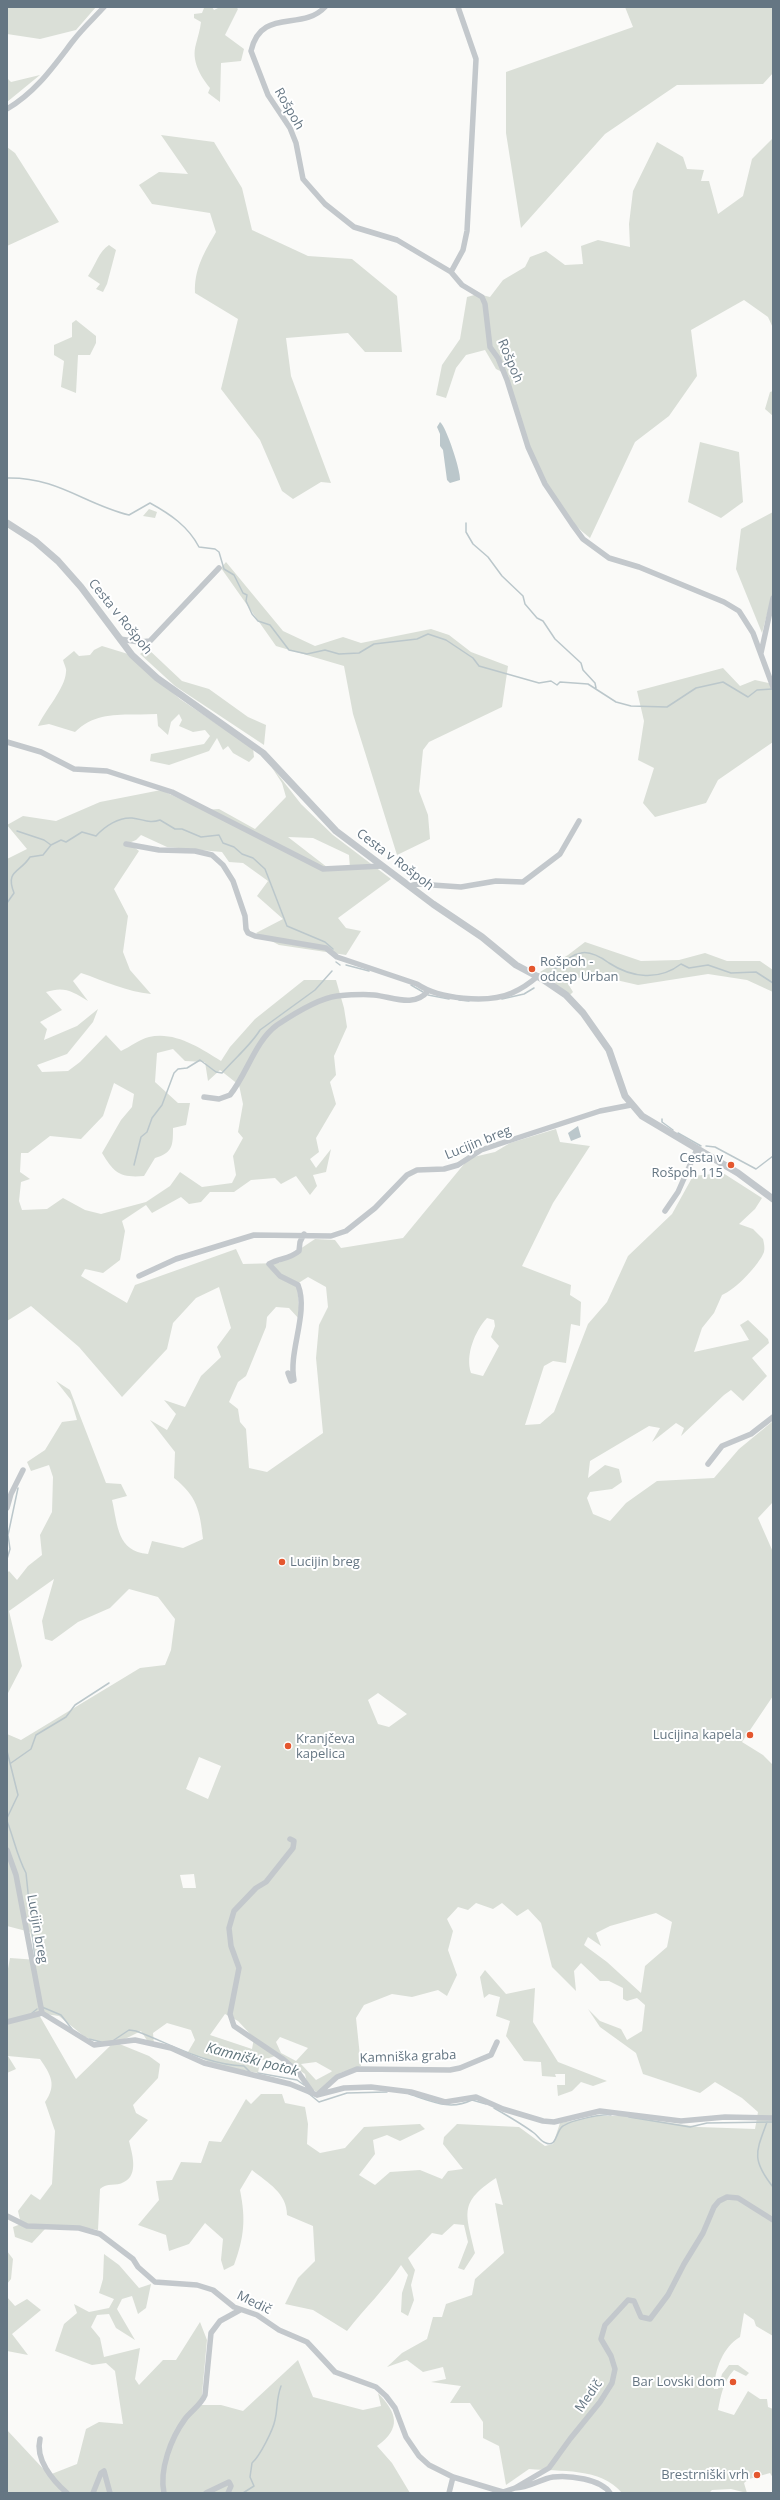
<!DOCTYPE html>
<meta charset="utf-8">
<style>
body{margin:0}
#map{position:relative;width:780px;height:2500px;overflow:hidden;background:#fafaf8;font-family:"Open Sans",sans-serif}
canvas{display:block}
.frame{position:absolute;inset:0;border:8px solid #657683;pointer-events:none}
</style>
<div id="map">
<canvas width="780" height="2500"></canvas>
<div class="frame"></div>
</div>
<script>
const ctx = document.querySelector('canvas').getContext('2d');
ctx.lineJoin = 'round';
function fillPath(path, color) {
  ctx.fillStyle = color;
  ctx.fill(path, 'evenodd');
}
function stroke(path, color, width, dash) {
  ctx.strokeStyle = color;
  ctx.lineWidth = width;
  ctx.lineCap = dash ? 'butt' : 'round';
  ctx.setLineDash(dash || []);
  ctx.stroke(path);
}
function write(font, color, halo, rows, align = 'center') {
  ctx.font = font + ' "Open Sans",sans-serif';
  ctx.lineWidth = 4;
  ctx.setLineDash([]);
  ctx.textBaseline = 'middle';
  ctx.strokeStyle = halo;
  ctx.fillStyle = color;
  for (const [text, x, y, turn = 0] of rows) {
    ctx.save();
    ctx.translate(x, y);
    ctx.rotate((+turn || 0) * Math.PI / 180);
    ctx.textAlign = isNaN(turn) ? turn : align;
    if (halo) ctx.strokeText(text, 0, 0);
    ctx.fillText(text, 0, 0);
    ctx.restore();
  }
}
const green = new Path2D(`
 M7,7h89l-20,23 -36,9 -33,-5z
 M207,7h5l2,3 6,-3h16l2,2 -13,26 19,14 -3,12 -20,2 -1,39 -12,-9 2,-5c-10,-12 -19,-28 -14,-44 2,-8 4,-14 5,-22l-7,-4v-4l8,-1 2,-5z
 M625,7h148v66l-10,11 -86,1 -72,49 -84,94 -15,-95v-61l127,-45z
 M40,75l-33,27v-24l4,4z
 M161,135l53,7 28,46 10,42 56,26 44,3 45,37 5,56h-37l-17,-19 -62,5 5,38 40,107 -10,-1 -28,17 -11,-8 -22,-51 -39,-51 17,-70 -43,-26c-1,-24 9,-40 21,-61l-6,-19 -58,-9 -13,-19 20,-13 29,2z
 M773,138v190l-5,-11 -24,-17 -53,30 6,46 -28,40 -34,26 -45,96c-46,-35 -68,-109 -82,-163l-12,-6 -11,-19 -19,5 -10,13 -10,30 -10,-3 6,-30 18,-26 7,-42 11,-3 12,3 13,-17 22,-13 5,-10 16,-6 19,14 18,-1 -2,-18 17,-6 32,7 -1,-23 4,-33 24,-49 26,15 4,12 17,1 -3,11h8l9,33 25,-18 9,-37z
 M7,147l8,6 44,69 -52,24z
 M109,245l7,5 -9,34 -4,8 -7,-3 4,-5 -12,-8c7,-10 11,-25 21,-31z
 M76,320l20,16v7l-6,12h-12l-2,38 -15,-6 3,-26 -10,-6v-10l18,-8v-14z
 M773,391v25l-8,-7 5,-17z
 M700,442l39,10 4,50 -22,16 -33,-16z
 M149,509l8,3 -2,6 -12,-2z
 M773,512v80l-11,41 -26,-64 5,-40z
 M226,562l57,69 32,15 28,-9 18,6 70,-14 18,6 22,17 37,14 -6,41 -73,35 -6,8 -4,41 9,24 2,24 -33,16 -44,-141 -9,-48 -68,-20 -55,-78z
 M102,646l26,8 52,45 73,49 1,9 -5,5 -16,-9 -5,-7 -5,4 -6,-12 -8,13 -40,14 -19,-4 1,-7 53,-10 6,-8 -5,-6 -12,2 -14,-6 3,-6 -3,-6 -8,8 -3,13 -10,-9 -1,-12c-30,2 -59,-5 -82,18l-26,-8 -11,2c7,-16 27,-37 28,-54 1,-3 -2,-8 -3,-12l11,-9 5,5 11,-1 4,-5z
 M147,648l35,33 27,8 39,28 18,8 -2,20 -89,-59 -35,-32z
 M723,668l17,18 15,-6 18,4v58l-55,38 -12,23 -51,14 -12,-14 11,-35 -16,-8 6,-39 -7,-30z
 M269,763l32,41 32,31 58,44 -53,39 8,10 15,3 -15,24 -67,-10 -23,-12 27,-14 -26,-23 11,-15 -25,-18 -14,-1 -7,-10 -55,-5 -26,-12 -5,5 -7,3 10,8 -25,38 14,27 -5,36 7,18 21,24c-24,-2 -46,-13 -70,-21l-8,8 15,20c-16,-10 -24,-15 -42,-9l16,18 -22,12 7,7 -3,11 33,-14 21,-17 -5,13 -26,32 -30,11 5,7 26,-1 12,-9 26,-27 15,16c9,-4 19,-12 28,-14 26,-6 51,11 72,24l9,-14 25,-28 49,-39h32l8,28 3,19 -13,29 2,19 -6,7 6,22 -20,34 3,14 -9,7 6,9 15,-19 -5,23 -13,3 4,11 -7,9 -14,-19 -15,8 -6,-6 -24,2 -17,12h-24l-9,10 -12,2 -8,-7 -29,16 -6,-8 -24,16 3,10 -5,29 -17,13 -18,-4 -4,7 46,27 8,-18 101,-36 7,15 36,-1 36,-24 20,1 6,8 62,-10 66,-80 26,-6 15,-9 46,-14 4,13 30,4 -37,57 -31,63 49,19 -1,10 11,7 -1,24 -9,-2 -5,39 -13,-2 -9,5 -19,59 15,-1 14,-12 34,-88 19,-22 21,-46 44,-42 21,-38 30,-3 39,25 -7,11 -16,15 14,5 10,10c1,4 2,9 1,13 -5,13 -29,38 -42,43l-8,18 -12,15 -8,24 55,-12 -9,-15 8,-5 20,19 1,4 -17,15 15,18 -24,25 -12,-11 -7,5 -43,41 3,-8 -8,-5 -24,19 8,-14 -11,-2 -59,35 -2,17 17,-13 14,4 3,13 -10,7 -22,3 -3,6 6,16 17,7 16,-18 31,-22 57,-3 25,-29 34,-28v81l-15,16 15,34v144l-31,46 21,13 10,10v571l-17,-10 -2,-6 -10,-7 -4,24c-17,10 -25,32 -26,52h4l4,-15 7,-9h9l11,8 -3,3 -12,-6c-11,12 -13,25 -16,40l16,5 14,-24 12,8h7l1,8 5,2v69l-3,-5 -21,6 -5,4 3,10 -16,-4 -19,1 -3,3h-87c-21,-26 -62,-21 -93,-24l-23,16 -7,-39 -16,-8v-16l-13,-19h-20l11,-17 -30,-4 15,-3 -3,-12 -20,5 -16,-12 -20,7 15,-14 25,-14 6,-22h9l4,-13 26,-9 3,-16 29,-26 -9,-50 8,2 -7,-27c-38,25 -30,35 -21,75l-11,17 -6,-2 10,-26 -4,-17 -10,-1 -12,11 -10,-2 -24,25 7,12 -4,15 3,15 -6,16 -7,-4 1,-19 6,-18 -7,-10c-16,24 -36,43 -54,66l-34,-21 -28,-6 13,-26 17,-17 -2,-35 -26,-11c0,-22 -19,-32 -35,-45l-12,20c6,30 4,47 -6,75l-10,5 -3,-10 2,-21 -18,-16 -16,21 -20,7 -3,-16 -28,-10 21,-25 -3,-19 16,-1 9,-18 20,1 8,-22 12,1 25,-43 5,5 10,-10h21l3,9 20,4 3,17 -1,20 13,9 25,-5 19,-21 56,-3 5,5 -25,12 -13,-6 -14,5 2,14 -16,21 16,10 15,-13 30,-2 22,9 6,-8 15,-2 -20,-25 1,-7 13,-13 62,3 26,19 8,-2 7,-21 37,-7h27l75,11 56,2 3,-17 -16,-14 -27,-16 -15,11 -57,-19 -7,-21 -36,-26 -12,-18 12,12 21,8 6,11 15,-9 3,-26 -8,-7 -10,3 -4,-2v-11l-14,-7h-9l-19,-18 -7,8 2,20 -24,-24 -11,-44 -13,-14 -11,7 -15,-13 -9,6 -17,-6 -8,7 -10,-3 -11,12 6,12 -5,19 9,25 -10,21 -9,-6 -26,7 -20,-3 -28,11 -8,13 5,48 -21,7 -10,14 -13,5 -9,-5 -3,-13 -27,-19 -18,6 -2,12 -42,-8 -28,-13 7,-12 -4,-10 -24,-7 -14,10 1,11 -6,-2 -7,-11 -24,12 32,13 11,8 -2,14 -25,27 3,8 12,7 -19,21c3,12 10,34 -5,41 -8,5 -17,0 -24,7l-2,41 -28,-5 -25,4 -13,14 -17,-6 -2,-10 8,-3 -3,-13 13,-17 9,6 12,-16 3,-53 -10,-29c12,-17 6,-27 -5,-43l-32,-3 8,13 -9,4v-99l3,-16 28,2 -8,-28 -23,-6v-192l14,6 119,-72 25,-3 6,-15 4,-31 -17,-22 -29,-8 -19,19 -32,14 -26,19 -7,-2 -3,-18 12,-42 -45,32 13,55 -15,29v-122l2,-2 8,9 11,-14 14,-11 -2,-20 12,-23 1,-35 -4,-12 -18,6 -4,-9 18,-12 17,-28 15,-2 -6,-20 -15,-19 14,9 36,93 15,1 6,12 -15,4c6,26 5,51 36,54l4,-13 31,7 20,-9c-3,-28 -6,-43 -29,-61l1,-26 -25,-32 17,10 9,-16 -12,-14 21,7 16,-31 20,-19 -4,-10 14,-19 -12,-41 -23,11 -23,25 -6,26 -45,48 -43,-50 -48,-41 -24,15v-462l20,-10 -20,-24 16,-9 33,5 44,-19 61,-12 43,20 15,-1 36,20 31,-32 -4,-14zM288,837l25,1 36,17 1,13 -18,3zM173,1049l12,12 20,1 3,19 12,-11 19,15 4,19 -5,28 5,6 -10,18 3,19 -4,8 -30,4 -22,-15 -10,14 -24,16 -45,12 -16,-4 -22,-12 -16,11 -25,1 -3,-9 2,-19 9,-3 -10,-7 1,-19h7l22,-17 31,3 22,-23 11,-33 20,11 -2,13 -11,13 -19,33c12,20 18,25 42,23l11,-18c18,-5 18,-13 18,-30l13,-3 4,-22h-12l-23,-21 2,-29zM308,1277l18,10 2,20 -9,18 -3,33 7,75 -56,39 -18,-4 -3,-39 -6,-7 -2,-13 -9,-7 9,-20 8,-6 20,-49 1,-10 9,-10 13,1 11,12 -3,-36zM487,1318l7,2 1,6 -4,11 8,9 -16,30 -12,-3c-6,-18 4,-42 16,-55zM378,1693l29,21 -18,13 -11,-3 -10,-24zM199,1757l22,9 -13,33 -22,-10zM194,1874l2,14h-13l-3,-13zM656,1913l16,9 -5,25 -22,19 -4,27 -34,-31 -23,-17 4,-8 13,9 -5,-13 14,-7zM38,2013l21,3 26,21 25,9 -34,33zM225,2014l13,7 16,17 -2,11 -42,-14zM280,2037l28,11 -12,13 -15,-8 -5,-11zM316,2062l16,9 -1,1 -15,8 -15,-16z
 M585,942l56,19 38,-1 26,-7 22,8h33l13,9v22l-26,-12 -39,-6 -70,11 -48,-11 -23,8 6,10 -3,3 -30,-23 28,-17z
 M485,1970l21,24 29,-6 -2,34 25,40 49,19 -14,5 -12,-4 -9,9 -14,5 -1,-11h8v-11h-10l1,3 -14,-1 -1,-14 -17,-1 -18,-25 4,-15 -14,-5 4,-19 -11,-3 -5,4 -4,-21z
 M7,2251l6,8 -2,20 -4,5z
 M104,2254l15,11 20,23 12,-4 -5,24 -8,6 -6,-18 -10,3 -5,10 18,31 -19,-12 -7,-14 -12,1 -6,12 9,11 4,19 36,-9 -5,31 4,6 24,-25h13l24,-38 7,18 -6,65h20l22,6 55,-51 15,37 50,13 18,-4 -3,-13c19,20 24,35 -1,53l15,17 18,30h-403v-63l42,45 28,-11 9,-35 13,-7 24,2 -8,-53 -9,-8 -14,2 -37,-14 9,-27 13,-11 -3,-9 15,8 20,-4 5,-9 -15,-6 4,-14z
 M7,2297l8,9 12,-7 14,11 -29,24 16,21 -21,-4z`);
const water = new Path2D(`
 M440,422c6,4 21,49 20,58l-10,3 -3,-3 -4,-30 -3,-4v-12l-3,-7z
 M578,1126l3,11 -10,4 -3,-8z`);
const stream = new Path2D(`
 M7,478c51,-1 77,26 122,37l21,-12c20,11 38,23 49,44l16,2 4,3 5,17 10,6 9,18 4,2 -1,6 6,13 6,7 12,4 19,25 18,4 18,-4 14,4 20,-1 15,-9 43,-5 11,-5 18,6 27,18 6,8 60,17 12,-2 6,4 3,-3 28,2 28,18 15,4 36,1 29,-19 27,-6 25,15 9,-7 15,-1
 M466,523v9l7,12 15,13 14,19 21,20 2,8 12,14 6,3 12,18 26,24 2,7 12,13 1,5
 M17,831l27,9 7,5
 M7,903l7,-10c-9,-23 6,-20 16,-36l13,-2 8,-10 10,-5 5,2 16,-10 14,4c9,-10 23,-19 36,-18 11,1 17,6 28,2l15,9h7l19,8 18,-2 4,8 11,4 8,7 11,4 12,11 22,57 38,16 8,7
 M336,962l4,3
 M346,965l23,6
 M547,975c11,-7 21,-20 34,-22 9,-2 21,5 28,10 23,15 50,18 72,1l8,4 19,-3 23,8 25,-1 17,11
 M411,985l12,7
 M428,995l21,4
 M502,999l22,-5 10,-6
 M459,1000l10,1
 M662,1119v3l11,8
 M678,1133l23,13
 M706,1146l9,1 41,22 17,-13
 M134,1165l7,-28 6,-5 5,-14 10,-13 12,-32 4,-4 9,-1 13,-8 16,12 6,1c12,-14 29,-28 38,-43l55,-40 17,-19
 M7,1559l3,-10 -2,-14 10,-47
 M7,1751l11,44 -11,23
 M11,1763l20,-14 5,-14 30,-18 9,-12 34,-22
 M7,1821c7,18 10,35 19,52l9,87
 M42,2007l19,8 11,14
 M32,2013l5,-4
 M89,2039l12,3
 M114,2040l15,-10 7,1c35,13 70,34 108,35l6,6
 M258,2073l39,7 7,5
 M308,2093l11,9 28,-9 40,-1
 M409,2094c23,7 40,17 63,6l14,4
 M494,2108c14,8 28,16 40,25 4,3 7,9 12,10 11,5 10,-13 17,-17 9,-6 37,-12 48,-11
 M629,2117l61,10 17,-4 66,-1
 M767,2122c-11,30 -16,37 6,65
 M243,2493l11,-7 -4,-9 2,-14c8,-7 21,-33 23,-43 3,-13 1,-20 6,-34`);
const minor = new Path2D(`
 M325,7c-23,25 -64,0 -74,44l17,44 22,33 6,15 7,36 22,25 29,23 43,13 54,32 11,13 20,12 3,7 5,43 8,11 9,22 21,67 17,37 27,40 11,15 26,19 30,9 85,35 15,9 14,22 20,54
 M7,109c29,-17 46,-42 66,-68 9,-12 21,-23 31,-34
 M451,272l12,-22 4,-19 9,-172 -18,-52
 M120,639l19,3 11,-1 69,-73
 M761,653l12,-55
 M7,742l34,10 33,17 33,2 65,21 151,77 59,-3
 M126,844l33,6 36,1 17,4 11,10 10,16 12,35 1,13 2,4 7,3 71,12 11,9 80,27c22,15 70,20 95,9 9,-4 18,-10 26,-17
 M409,886l9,-2 43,3 35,-6 27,1 37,-28 19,-33
 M204,1097l15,2 11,-4c17,-21 25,-54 47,-70 15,-10 43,-27 60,-29 11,-1 26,-2 37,-1 19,2 40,13 54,-4
 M665,1211l13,-19 19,-43
 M139,1276l37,-17 78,-24 77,1 15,-5 29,-23 32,-33 10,-5 27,-1 14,-4 23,-15 27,-9 92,-30 31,-6
 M288,1373l3,8 3,-1c-6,-28 15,-67 4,-95l-18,-9 -11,-12c11,-6 21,-5 30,-13l1,-9 4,-8
 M708,1464l14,-18 29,-12 22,-17
 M7,1508l4,-14 12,-24
 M290,1839l4,2 -1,7 -27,34 -10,6 -22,23 -5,17 2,18 8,22 -9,46 4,12 49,33 15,13 14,20
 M7,1850l9,25 26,138
 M7,2022l35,-9 52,32 41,-5 36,8 33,15 86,21 27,11 27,-7 27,-1 40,5 34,10 31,-5 27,12 40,12 11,1 46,-11 81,10 44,-4 48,1
 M317,2095l20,-18 20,-8 93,1 10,-2 31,-13 6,-13
 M7,2216l20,10 52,2 21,6 33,25 5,8 17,15 42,3 16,5 21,17 23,8 22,15 28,12 28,30 41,15 10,9 9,12 11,29 13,19 10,9 24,12 43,13 7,2 12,-4 34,-20 21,-29 30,-37 12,-19 3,-14 -4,-13 -10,-17 4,-14 23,-25 6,1 7,16 9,2 18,-24 16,-31 19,-31 11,-26 5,-6 8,-4 11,1 35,22
 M40,2439c-5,20 12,41 27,54
 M515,2488c14,0 25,-9 38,-11 16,-2 48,2 57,16
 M93,2493l8,-20 3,-2 6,22
 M164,2493c-5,-23 7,-55 21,-74 6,-8 16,-14 20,-24l6,-62 9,-12 20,-11
 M206,2493l23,-11 2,4 -3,7
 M449,2493l4,-16`);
const tertiary = new Path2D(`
 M7,523l28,18 23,20 23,26 51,68 25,23 106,75 73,78 97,73 49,33 34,28 28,15 22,15 17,18 26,37 16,46 17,20 96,57 35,26`);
const markers = [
 [532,969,4,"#e4572e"],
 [731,1165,4,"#e4572e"],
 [282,1562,4,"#e4572e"],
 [750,1735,4,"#e4572e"],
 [288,1746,4,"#e4572e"],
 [733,2382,4,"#e4572e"],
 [757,2475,4,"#e4572e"]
];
const streetNames = [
 ["Rošpoh",289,109,60],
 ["Rošpoh",510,361,67],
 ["Cesta v Rošpoh",120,617,51],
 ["Cesta v Rošpoh",395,860,37],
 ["Lucijin breg",478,1143,-22],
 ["Lucijin breg",37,1929,80],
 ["Kamniška graba",408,2057,-2],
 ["Medič",254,2303,26],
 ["Medič",589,2396,-55]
];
const poiNames = [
 ["Rošpoh -",540,962,"left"],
 ["odcep Urban",540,977,"left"],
 ["Cesta v",723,1158],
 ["Rošpoh 115",723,1173],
 ["Lucijin breg",290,1562,"left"],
 ["Lucijina kapela",742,1735],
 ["Kranjčeva",296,1739,"left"],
 ["kapelica",296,1754,"left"],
 ["Bar Lovski dom",725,2382],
 ["Brestrniški vrh",749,2475]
];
const waterNames = [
 ["Kamniški potok",252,2060,15]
];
fillPath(green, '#dadfd7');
fillPath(water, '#bbc7cb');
stroke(stream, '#bbc7cb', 1.5);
stroke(minor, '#c3c8cc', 5.5);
stroke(tertiary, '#c3c8cc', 7);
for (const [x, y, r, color] of markers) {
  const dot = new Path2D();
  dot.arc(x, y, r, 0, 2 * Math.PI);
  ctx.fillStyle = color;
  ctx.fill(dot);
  stroke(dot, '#fff', 1.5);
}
write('13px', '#657683', '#fff', streetNames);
write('13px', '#657683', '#fff', poiNames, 'right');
write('italic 14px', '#60757c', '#fff', waterNames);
</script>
